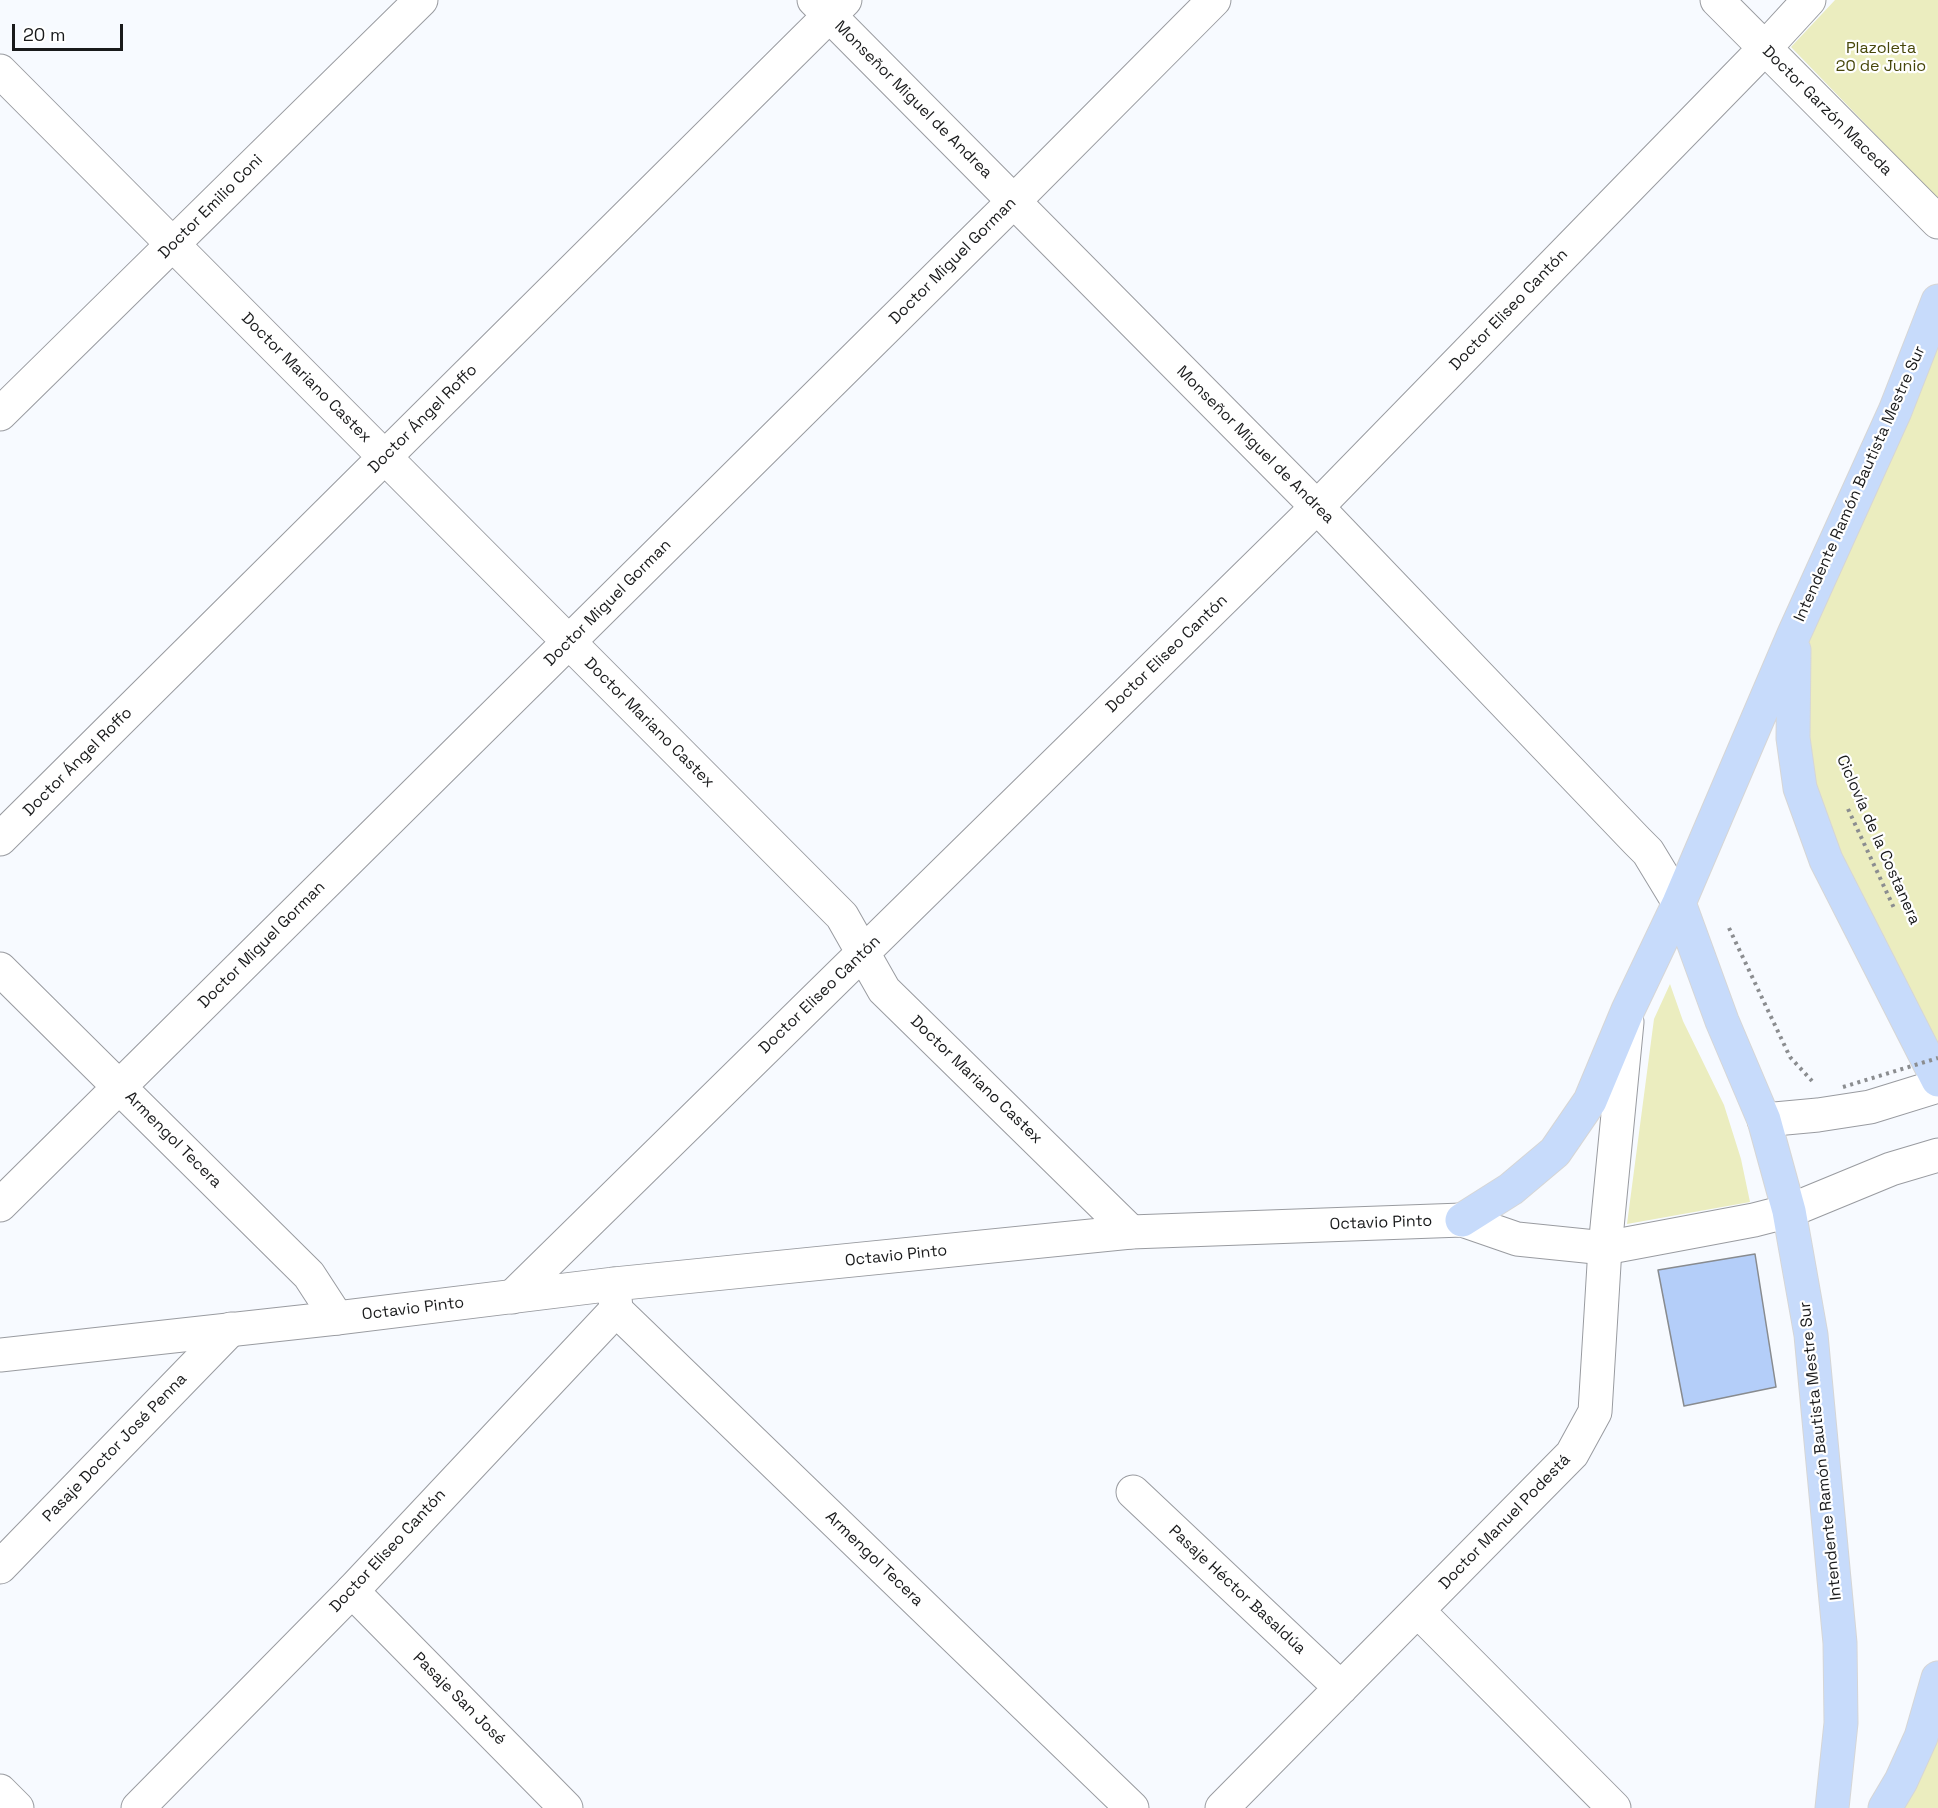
<!DOCTYPE html>
<meta charset="utf-8">
<style>
body{margin:0}
#map{position:relative;width:1938px;height:1808px;overflow:hidden;background:#f7faff;font-family:"Space Grotesk",sans-serif}
canvas{display:block}
.scale{position:absolute;left:12px;top:24px;width:111px;height:27px;box-sizing:border-box;border:3px solid #191a1b;border-top:0;padding-left:8px;font-size:18px;line-height:21px;white-space:nowrap;color:#191a1b;-webkit-text-stroke:4px #fff;paint-order:stroke}
</style>
<div id="map">
<canvas width="1938" height="1808"></canvas>
<div class="scale">20 m</div>
</div>
<script>
const ctx = document.querySelector('canvas').getContext('2d');
ctx.lineJoin = 'round';
function fillPath(path, color) {
  ctx.fillStyle = color;
  ctx.fill(path, 'evenodd');
}
function stroke(path, color, width, dash) {
  ctx.strokeStyle = color;
  ctx.lineWidth = width;
  ctx.lineCap = dash ? 'butt' : 'round';
  ctx.setLineDash(dash || []);
  ctx.stroke(path);
}
function write(font, color, halo, rows, align = 'center') {
  ctx.font = font + ' "Space Grotesk",sans-serif';
  ctx.lineWidth = 4.5;
  ctx.setLineDash([]);
  ctx.textBaseline = 'middle';
  ctx.strokeStyle = halo;
  ctx.fillStyle = color;
  for (const [text, x, y, turn = 0] of rows) {
    ctx.save();
    ctx.translate(x, y);
    ctx.rotate((+turn || 0) * Math.PI / 180);
    ctx.textAlign = isNaN(turn) ? turn : align;
    if (halo) ctx.strokeText(text, 0, 0);
    ctx.fillText(text, 0, 0);
    ctx.restore();
  }
}
const green = new Path2D(`
 M1835,0h103v199l-147,-152z
 M1938,301v779l-112,-220 -32,-226z
 M1670,984l13,37 41,84 17,54 9,43 -123,22 27,-205z
 M1938,1678v130h-53z`);
const building = new Path2D(`
 M1755,1254l21,133 -92,19 -26,-136z`);
const path = new Path2D(`
 M1848,809l46,99
 M1729,928l61,129 22,24`);
const street = new Path2D(`
 M1717,0l221,222
 M0,71l842,845 42,74 247,242
 M0,414l421,-414
 M0,839l845,-839
 M0,969l309,306 28,43
 M0,1205l1014,-1004 200,-201
 M512,1297l805,-790 447,-458 45,-49
 M616,1310l516,498
 M1133,1492l208,196
 M0,1567l231,-238
 M352,1591l214,217
 M1418,1611l196,197
 M0,1791l17,17
 M1222,1808l350,-354 23,-42 10,-164 22,-226`);
const secondary = new Path2D(`
 M814,0l503,507 320,334 11,11 31,51
 M1764,1120l54,-5 52,-8 68,-21
 M0,1355l337,-37 277,-34 517,-52 331,-12 55,19 88,9 149,-28 35,-9 102,-42 47,-14
 M138,1808l214,-217 264,-281 -2,-26`);
const primary = new Path2D(`
 M1794,650l-1,88 7,50 26,72 112,220
 M1679,903l43,118 42,99 25,91 22,124 29,308 1,80 -9,85
 M1462,1220l49,-31 44,-37 35,-51 38,-91 51,-107 115,-269 101,-223 43,-110
 M1885,1808l16,-27 20,-44 17,-59`);
const pathBridge = new Path2D(`
 M1843,1087l95,-29`);
const parkNames = [
 ["Plazoleta",1881,49],
 ["20 de Junio",1881,67]
];
const streetNames = [
 ["Monseñor Miguel de Andrea",913,100,45],
 ["Doctor Garzón Maceda",1827,111,45],
 ["Doctor Emilio Coni",211,207,-45],
 ["Doctor Miguel Gorman",953,261,-45],
 ["Doctor Eliseo Cantón",1509,310,-46],
 ["Doctor Mariano Castex",306,378,45],
 ["Doctor Ángel Roffo",423,419,-45],
 ["Monseñor Miguel de Andrea",1255,445,45],
 ["Intendente Ramón Bautista Mestre Sur",1860,484,-66],
 ["Doctor Miguel Gorman",608,603,-45],
 ["Doctor Eliseo Cantón",1167,654,-44],
 ["Doctor Mariano Castex",649,723,45],
 ["Doctor Ángel Roffo",78,762,-45],
 ["Ciclovía de la Costanera",1878,840,66],
 ["Doctor Miguel Gorman",262,945,-45],
 ["Doctor Eliseo Cantón",820,995,-44],
 ["Doctor Mariano Castex",976,1080,44],
 ["Armengol Tecera",173,1140,45],
 ["Octavio Pinto",1381,1223,-2],
 ["Octavio Pinto",896,1256,-6],
 ["Octavio Pinto",413,1309,-7],
 ["Pasaje Doctor José Penna",115,1448,-46],
 ["Intendente Ramón Bautista Mestre Sur",1821,1451,-96],
 ["Doctor Manuel Podestá",1505,1522,-46],
 ["Doctor Eliseo Cantón",388,1551,-47],
 ["Armengol Tecera",874,1559,44],
 ["Pasaje Héctor Basaldúa",1237,1590,43],
 ["Pasaje San José",459,1699,45]
];
fillPath(green, '#ebedbf');
fillPath(building, '#b4cef9');
stroke(building, '#888b8f', 1.5);
stroke(street, '#999ba0', 35);
stroke(secondary, '#999ba0', 35);
stroke(primary, '#d6d6d6', 35);
stroke(path, '#8b8d90', 4, [3, 4.5]);
stroke(street, '#fff', 33);
stroke(secondary, '#fff', 33);
stroke(primary, '#c7dbfb', 33);
stroke(pathBridge, '#8b8d90', 4, [3, 4.5]);
write('16px', '#47470b', '#fff', parkNames);
write('16px', '#191a1b', '#fff', streetNames);
</script>
